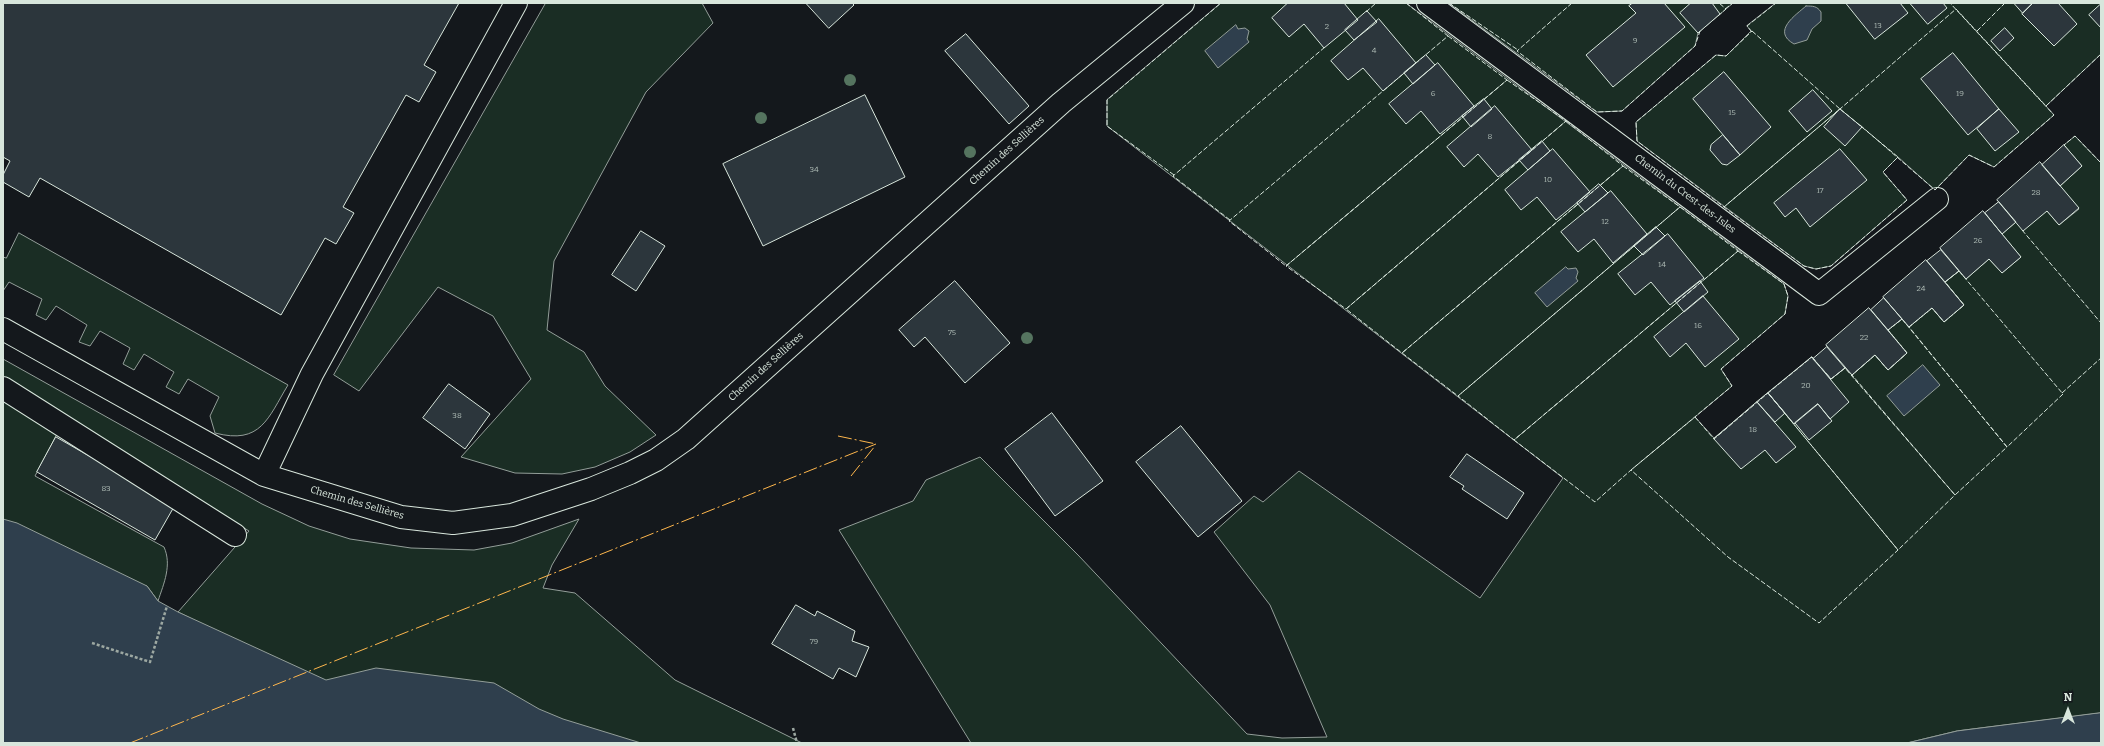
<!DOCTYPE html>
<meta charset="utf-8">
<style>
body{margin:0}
#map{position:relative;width:2104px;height:746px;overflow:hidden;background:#14181c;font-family:Bitter,serif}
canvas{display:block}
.frame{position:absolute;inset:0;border:4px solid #d8e6dc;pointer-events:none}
.north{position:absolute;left:2048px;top:690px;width:40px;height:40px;-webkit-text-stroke:3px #14181c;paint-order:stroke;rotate:0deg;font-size:11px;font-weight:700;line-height:16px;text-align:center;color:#d8e6dc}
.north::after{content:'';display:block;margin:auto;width:14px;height:18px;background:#d8e6dc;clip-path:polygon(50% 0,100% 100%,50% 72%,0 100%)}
</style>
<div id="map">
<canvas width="2104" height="746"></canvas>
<div class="frame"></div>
<div class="north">N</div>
</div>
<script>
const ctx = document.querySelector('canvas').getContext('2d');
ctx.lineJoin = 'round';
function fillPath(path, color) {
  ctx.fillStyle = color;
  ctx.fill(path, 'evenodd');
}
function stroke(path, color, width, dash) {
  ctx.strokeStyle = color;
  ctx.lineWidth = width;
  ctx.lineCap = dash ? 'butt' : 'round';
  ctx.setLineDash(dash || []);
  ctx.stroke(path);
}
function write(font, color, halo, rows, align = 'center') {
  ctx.font = font + ' Bitter,serif';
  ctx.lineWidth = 3;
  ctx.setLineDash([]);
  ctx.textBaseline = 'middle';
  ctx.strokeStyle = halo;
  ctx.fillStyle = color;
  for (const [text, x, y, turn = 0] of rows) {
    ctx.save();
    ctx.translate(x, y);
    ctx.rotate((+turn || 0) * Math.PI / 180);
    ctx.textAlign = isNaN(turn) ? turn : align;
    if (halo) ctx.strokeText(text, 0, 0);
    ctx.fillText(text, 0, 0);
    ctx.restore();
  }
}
const green = new Path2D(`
 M546,3h156l11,20 -67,69 -92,169 -7,69 37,22 21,34 51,49 -26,17 -35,15 -33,7 -47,-1 -54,-16 70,-78 -38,-63 -55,-29 -79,104 -25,-16z
 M1221,3h185l378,281 4,12 -3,18 -64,55 11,17 -37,31 19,21 98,-81 19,22 14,-11 7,7 23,-20 13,15 19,-17 -19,-23 14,-11 7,8 23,-19 12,13 20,-16 -19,-23 14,-11 7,8 23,-20 13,14 19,-16 -19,-23 14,-12 31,-11 12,14 20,-16 -19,-23 22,-20 -18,-21 11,-9 26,27v550l-144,18 -50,12h-936l-132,-213 74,-29 13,-21 54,-23 99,99 168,178 35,4 45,-1 -57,-132 -56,-73 40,-36 9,6 36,-31 181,127 83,-120 -456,-352v-26z
 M1449,3h284l-35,30 -3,13 -73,65 -25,1z
 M1776,3h325v51l-55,52 8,9 -60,52 -25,-12 -34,35 -37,-33 -15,15 24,28 -76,66 -15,3 -12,-3 -167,-125 -1,-19 80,-67 10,1 25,-25 -4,-5z
 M19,233l269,152c-20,33 -27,60 -73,48l-5,-17 9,-19 -31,-18 -9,15 -13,-7 8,-15 -30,-18 -10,16 -11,-6 7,-16 -30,-17 -10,15 -11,-4 8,-17 -31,-19 -10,14 -10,-5 6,-16 -33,-17 -6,9v-34l3,1z
 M3,359l259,145 47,22 41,13 61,9 63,2 38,-7 67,-24 -27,46 -9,23 32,5 100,87 127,63h-294l-125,-28 -205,-103 71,-81 -246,-154z
 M3,399l54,35 -22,42 129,71c8,18 0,36 -6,54l-11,-15 -144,-23z`);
const water = new Path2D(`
 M1806,6c7,0 11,0 15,6v9l-9,8 -5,11 -13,4c-23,-13 2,-29 12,-38z
 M1236,25l2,4 7,-1 4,3 -2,8 2,3 -31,26 -13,-17z
 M1566,267l2,2 8,-1 2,4 -2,6 2,3 -31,26 -12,-14z
 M1923,365l17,20 -36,31 -17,-20z
 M3,519l14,4 130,63 11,15 20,11 148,68 50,-12 118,15 45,26 24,10 78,24h-638z
 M2101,713v30h-194l50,-12z`);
const building = new Path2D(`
 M3,3h456l-35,62 12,7 -17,30 -13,-7 -63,112 11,6 -18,31 -11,-6 -44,77 -241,-137 -11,19 -26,-15v-7l7,-14 -7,-4z
 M806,3h46l2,2 -25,23z
 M1288,3h56l14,17 -34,28 -20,-24 -15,13 -17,-19z
 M1633,3h31l21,24 -72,60 -27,-32 50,-42 -7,-7z
 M1691,3h21l8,11 -22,19 -18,-20z
 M1846,3h54l8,10 -33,26z
 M1910,3h33l4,5 -19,16z
 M2014,3h19l-10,10z
 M2033,3h25l19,21 -23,22 -32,-32z
 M2101,4v24l-12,-13z
 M1367,11l10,11 -23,18 -9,-10z
 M1379,19l37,44 -33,28 -20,-23 -15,12 -17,-19z
 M2005,28l9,10 -14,13 -9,-10z
 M966,34l63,72 -20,18 -64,-73z
 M1953,53l46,56 -31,26 -47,-56z
 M1426,55l9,10 -22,19 -9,-11z
 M1438,63l36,43 -34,28 -19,-23 -15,13 -17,-20z
 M1724,72l47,55 -31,28 -47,-56z
 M1813,90l19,21 -25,21 -18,-21z
 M865,95l40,82 -142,69 -40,-82z
 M1484,99l8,10 -21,18 -9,-11z
 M1495,106l37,44 -34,27 -20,-23 -14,13 -17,-20z
 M1840,109l22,18 -17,19 -21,-19z
 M1999,109l20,23 -24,19 -18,-22z
 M1723,135l17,20 -13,10 -5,-1 -12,-14 1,-5z
 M1542,141l8,10 -22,19 -9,-10z
 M2064,145l18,21 -22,20 -18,-21z
 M1553,149l37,43 -34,28 -19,-23 -16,13 -16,-20z
 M1840,149l27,31 -57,47 -14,-19 -11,9 -11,-14z
 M2040,162l39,46 -20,17 -12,-14 -24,20 -26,-31z
 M1599,184l9,9 -23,19 -8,-9z
 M1611,191l36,43 -34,29 -19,-24 -16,13 -17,-20z
 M1999,202l17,20 -14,12 -17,-21z
 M1983,211l38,46 -19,16 -13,-14 -23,20 -26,-31z
 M1656,227l9,9 -22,19 -9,-9z
 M641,231l24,15 -29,45 -24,-16z
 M1668,234l36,44 -34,27 -19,-23 -16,13 -17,-21z
 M1941,250l18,21 -14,11 -18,-21z
 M1926,260l38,45 -20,17 -12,-14 -23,19 -26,-30z
 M955,281l55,62 -45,40 -40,-46 -11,10 -15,-17z
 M1700,281l8,11 -24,20 -9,-11z
 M1703,296l36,43 -34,28 -19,-24 -16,14 -16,-20z
 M1884,298l18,21 -14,11 -17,-20z
 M1869,308l38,45 -19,17 -13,-15 -23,20 -26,-30z
 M1827,347l18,21 -14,11 -18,-20z
 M1812,357l37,45 -19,17 -12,-15 -24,20 -26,-31z
 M449,384l41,30 -25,35 -42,-31z
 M1768,393l17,20 -10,9 -18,-20z
 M1757,402l39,45 -20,16 -11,-13 -24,19 -27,-30z
 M1818,404l14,17 -23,19 -14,-17z
 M1052,413l51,68 -48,35 -50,-67z
 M1181,426l61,75 -44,36 -62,-75z
 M56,437l119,68 -20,35 -118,-68z
 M1467,454l57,39 -17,26 -45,-30 2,-3 -14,-9z
 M796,605l19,11 2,-5 38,20 -3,10 17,6 -13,30 -17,-9 -6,11 -61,-35z`);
const path = new Path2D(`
 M92,643l58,19 17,-56
 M793,728l4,15`);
const minor = new Path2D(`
 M1428,3l391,291 118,-95
 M3,329l261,146 137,42 52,6 59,-8 79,-26 39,-16 26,-13 30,-21 375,-336 122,-100
 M3,388l232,147
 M264,475l48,-101 204,-371`);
const fence = new Path2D(`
 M1406,3l42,33
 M1449,3l69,47
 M1572,3l-55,48 80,61 25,-1 73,-65 5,-15
 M1725,9l8,-6
 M1366,12l10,-9
 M1718,16l8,-7 -7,-6
 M1752,31l88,78 -116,98 -87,-66 -1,-19 80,-67 10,1z
 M1977,31l28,-28
 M1752,32l-5,-6 29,-23
 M1448,36l59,44 -221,186 -57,-45z
 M1507,80l59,41 -220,188 -60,-43z
 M1840,109l58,48 -15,15 24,28 -76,66 -15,3 -12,-3 -80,-59z
 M1841,110l-1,-1 116,-100 90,97 55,-52
 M1566,121l57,45 -221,187 -56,-44z
 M1860,125l75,65 34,-35 25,12 60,-52 -104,-112
 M2066,147l-2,-2 11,-9 26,27
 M1623,166l57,41 -222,189 -56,-43z
 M1174,175l-67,-49v-26l114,-97
 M1680,207l58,44 -224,189 -56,-44z
 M1230,220l-57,-44 152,-129
 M2022,230l79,93
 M1738,251l46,33 4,12 -3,18 -64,55 11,17 -101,84 -36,32 -81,-62z
 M1959,271l104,123 -56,53 -98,-120 23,-19 12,14 20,-17 -19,-23z
 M1902,319l105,128 -52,48 -103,-120 23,-20 13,15 19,-17 -19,-23z
 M1812,357l19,22 14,-11 110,127 -57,55 -130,-157z
 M1768,393l130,157 -79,73 -91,-66 -97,-87 64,-53 19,22z
 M2062,393l39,-35`);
const power = new Path2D(`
 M838,436l38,8
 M851,476l24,-30
 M130,743l746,-299`);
const trees = [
 [850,80],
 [761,118],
 [970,152],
 [1027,338]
];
const numberNames = [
 ["13",1878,26],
 ["2",1327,27],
 ["9",1635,41],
 ["4",1374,51],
 ["6",1433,94],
 ["19",1960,94],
 ["15",1732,113],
 ["8",1490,137],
 ["34",814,170],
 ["10",1548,180],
 ["17",1820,191],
 ["28",2036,193],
 ["12",1605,222],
 ["26",1978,241],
 ["14",1662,265],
 ["24",1921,289],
 ["16",1698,326],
 ["75",952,333],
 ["22",1864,338],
 ["20",1806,386],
 ["38",457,416],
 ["18",1753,430],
 ["83",106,489],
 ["79",814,642]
];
const streetNames = [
 ["Chemin des Sellières",1007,151,-42],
 ["Chemin du Crest-des-Isles",1685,194,37],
 ["Chemin des Sellières",766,367,-42],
 ["Chemin des Sellières",357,503,16]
];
fillPath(green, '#1a2d24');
stroke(green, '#939e99', 1);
fillPath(water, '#2f3f4d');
stroke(water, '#939e99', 1);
fillPath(building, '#2c363c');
stroke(building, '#d8e6dc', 1);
stroke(minor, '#d8e6dc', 24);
stroke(path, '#9da8a2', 2.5, [3, 2]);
stroke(minor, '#14181c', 22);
stroke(fence, '#d8e6dc', 1, [5, 2]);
stroke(power, '#ffb74d', 1, [14, 3, 2, 3]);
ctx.fillStyle = '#55745f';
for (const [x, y] of trees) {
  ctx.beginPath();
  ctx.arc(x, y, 6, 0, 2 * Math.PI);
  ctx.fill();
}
write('8px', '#adbab4', null, numberNames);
write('10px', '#d8e6dc', '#14181c', streetNames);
</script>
